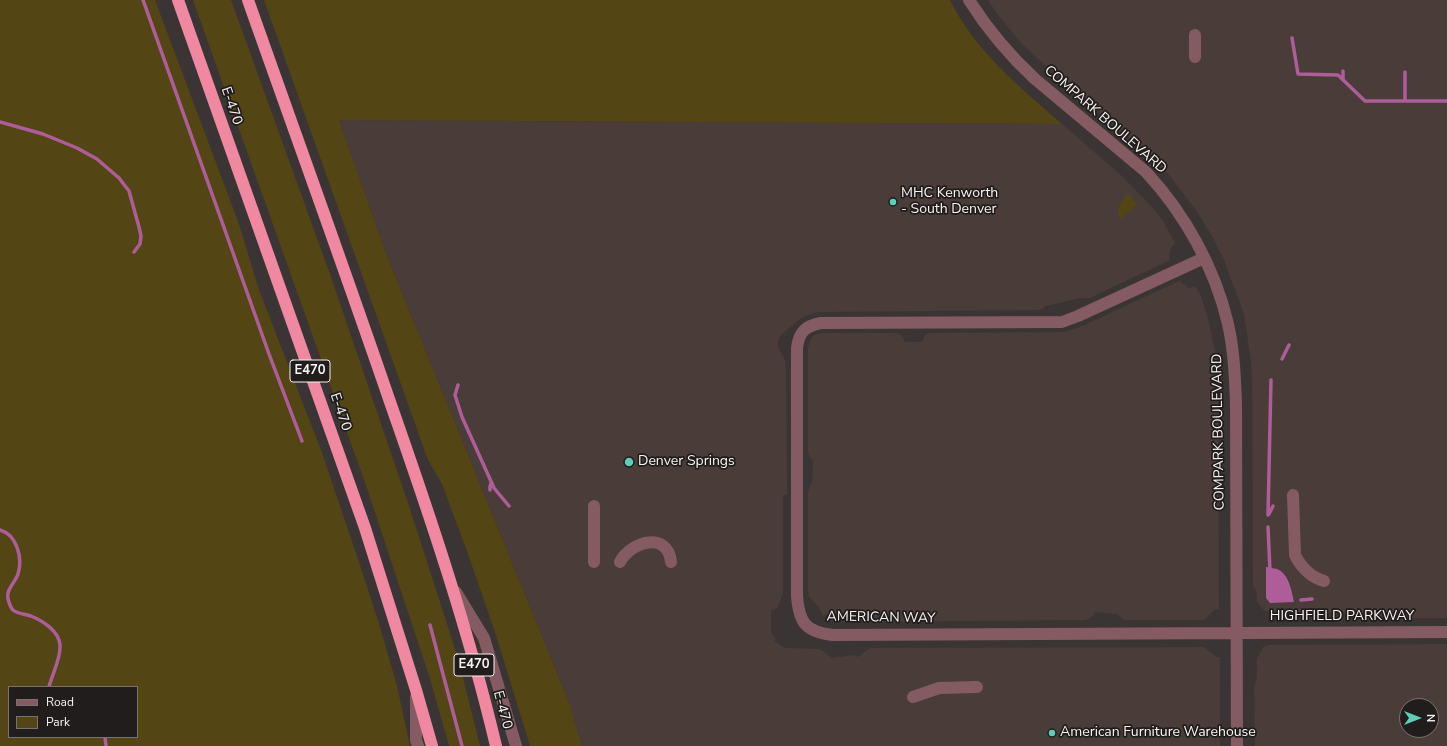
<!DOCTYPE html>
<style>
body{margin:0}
#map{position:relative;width:1447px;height:746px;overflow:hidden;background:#3a3534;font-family:"Nunito Sans",sans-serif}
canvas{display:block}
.legend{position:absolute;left:8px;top:686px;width:130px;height:52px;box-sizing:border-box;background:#201d1c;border:1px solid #767372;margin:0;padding:5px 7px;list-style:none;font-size:12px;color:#f7f3f2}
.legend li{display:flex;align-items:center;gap:8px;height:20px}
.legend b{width:20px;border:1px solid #767372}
.north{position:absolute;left:1399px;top:698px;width:40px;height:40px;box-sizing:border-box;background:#201d1c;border:1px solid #767372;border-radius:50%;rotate:90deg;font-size:11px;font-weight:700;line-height:16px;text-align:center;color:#f7f3f2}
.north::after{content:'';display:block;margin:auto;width:14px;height:18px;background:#5eceb8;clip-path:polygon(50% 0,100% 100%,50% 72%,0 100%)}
</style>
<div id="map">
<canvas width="1447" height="746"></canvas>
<ul class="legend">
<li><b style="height:5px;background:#855b63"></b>Road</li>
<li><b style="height:11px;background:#544515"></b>Park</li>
</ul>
<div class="north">N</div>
</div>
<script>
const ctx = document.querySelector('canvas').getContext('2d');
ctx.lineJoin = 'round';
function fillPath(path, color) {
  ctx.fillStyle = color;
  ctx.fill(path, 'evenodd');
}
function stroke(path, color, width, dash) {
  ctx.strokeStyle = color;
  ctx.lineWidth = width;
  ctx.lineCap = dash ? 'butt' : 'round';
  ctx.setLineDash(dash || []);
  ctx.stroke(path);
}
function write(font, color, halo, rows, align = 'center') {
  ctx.font = font + ' "Nunito Sans",sans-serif';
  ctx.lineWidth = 3.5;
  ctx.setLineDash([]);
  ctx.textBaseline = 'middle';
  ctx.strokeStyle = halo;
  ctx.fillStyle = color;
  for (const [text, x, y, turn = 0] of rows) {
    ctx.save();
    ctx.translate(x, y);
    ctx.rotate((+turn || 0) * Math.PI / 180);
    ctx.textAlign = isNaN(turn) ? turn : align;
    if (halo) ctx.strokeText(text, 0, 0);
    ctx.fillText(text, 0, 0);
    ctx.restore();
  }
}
const built = new Path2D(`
 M988,0h459v618h-52l-65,-6h-60l-5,-1 -5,-5 -3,-4 -1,-13 -3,-1 -1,-204 -1,-23 -7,-47 -18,-48 -1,-4 -12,-24 -17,-28 -27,-35 -32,-31 -100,-86 -17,-16 -22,-27z
 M339,120l723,4 60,52 29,30 12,15 11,20 1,3 -4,3 -1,4 -1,7 1,2 -80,38h-10l-34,8 -6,4 -221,2 -9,2 -10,5 -11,9 -8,7 -3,6v6l7,13 1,10 1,125h-4v98l-5,14 -4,3 -3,1v21l5,7 -2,2 11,7 35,1 12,9 23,-3 3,2 9,-7 4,-2 333,-1 13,10h3v89h-638l-12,-41 -183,-449z
 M1179,281h3l-1,2 4,1 4,5 6,-3 5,7 9,29 8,39 1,23 1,226 -4,-1 -9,10 -3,1h-79l-7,-6 -22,-2 -1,3 -8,5 -252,2 -8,-8 -3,2 -5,-10 -9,-9 -1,-6v-99l2,-6 2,-3 1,-22 -4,-5 -1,-5v-103l3,-10 3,-3 8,-2h74l6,2 3,7h17l3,-7 5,-2 134,-1 16,-5z
 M1447,644v102h-192l-1,-60 3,-9v-18l6,-12 5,-2zM1407,706h24v24h-24z`);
const green = new Path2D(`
 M0,0h155l84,224 20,66 62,160 39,115 20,62 17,59 13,60h-410zM9,687h128v50h-128z
 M193,0h38l100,277 77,226 50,155 22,88h-31l-18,-64 -63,-191z
 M264,0h686c25,51 70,87 112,124l-723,-4 48,136 183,449 12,41h-52l-35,-114 -28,-81 -25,-67 -14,-24z
 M1128,194l9,10 -16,15c-7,-10 0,-18 7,-25z`);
const water = new Path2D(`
 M1266,567c4,1 10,1 13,3 10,5 13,22 15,32l-24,1 -4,-5z`);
const stream = new Path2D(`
 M143,0l126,354 33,87
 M1292,38l6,36 40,1 27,26h82
 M1343,71v9
 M1405,72v29
 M0,122l43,12 34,14 20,11 22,19 10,13 10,36 2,9 -1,8 -6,8
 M1282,359l7,-14
 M458,385l-3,10 7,22 32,71 15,18
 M490,490v-3l1,-4
 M1269,514l4,-8
 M1268,515l3,-135
 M1268,527l2,44
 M0,530c17,5 23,28 18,44 -3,9 -12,15 -10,25 1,4 2,8 5,11 5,4 12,4 18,6 12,5 28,15 29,29 1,14 -8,29 -11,42
 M1301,600l11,-1
 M430,625l32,121
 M105,737l1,9`);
const minor = new Path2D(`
 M969,0c19,30 40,55 66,79l111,93c39,42 69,96 82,152 6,26 7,53 8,79l1,343
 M1195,57v-22
 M1204,258l-126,58 -16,6 -241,1c-15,3 -22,8 -24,25v248c2,26 8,36 36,39l614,-3
 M1293,495l2,60c6,12 16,22 29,26
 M594,506v56
 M620,562c11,-21 48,-31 51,0
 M456,592l28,46 32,108
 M416,697v43l2,6
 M913,697l26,-9 38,-1`);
const highway = new Path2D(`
 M178,0l187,528 51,162 16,56
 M248,0c47,133 95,265 141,399 40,114 79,229 107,347`);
const markers = [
 [893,202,4,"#5eceb8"],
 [629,462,5,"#5eceb8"],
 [1052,733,4,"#5eceb8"]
];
const shields = [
 [310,371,40],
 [474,665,40]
];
const shieldNames = [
 ["E470",310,371],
 ["E470",474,665]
];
const streetNames = [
 ["E-470",231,106,71],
 ["COMPARK BOULEVARD",1105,120,41],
 ["E-470",340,412,71],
 ["COMPARK BOULEVARD",1219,432,-91],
 ["HIGHFIELD PARKWAY",1342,617],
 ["AMERICAN WAY",881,618,1],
 ["E-470",502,710,75]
];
const poiNames = [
 ["MHC Kenworth",901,194],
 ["- South Denver",901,210],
 ["Denver Springs",638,462],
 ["American Furniture Warehouse",1060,733]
];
fillPath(built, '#493c39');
fillPath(green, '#544515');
fillPath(water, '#ad5e99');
stroke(stream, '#ad5e99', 3.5);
stroke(minor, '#855b63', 12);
stroke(highway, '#ef88a0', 12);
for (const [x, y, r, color] of markers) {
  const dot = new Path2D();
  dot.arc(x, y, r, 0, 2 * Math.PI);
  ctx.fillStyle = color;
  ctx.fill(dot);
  stroke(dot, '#201d1c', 1.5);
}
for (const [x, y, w] of shields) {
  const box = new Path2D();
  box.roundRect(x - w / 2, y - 11, w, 22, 3);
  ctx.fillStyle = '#201d1c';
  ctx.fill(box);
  stroke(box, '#f7f3f2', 1);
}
write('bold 13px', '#f7f3f2', null, shieldNames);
write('14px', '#f7f3f2', '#201d1c', streetNames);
write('14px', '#f7f3f2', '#201d1c', poiNames, 'left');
</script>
